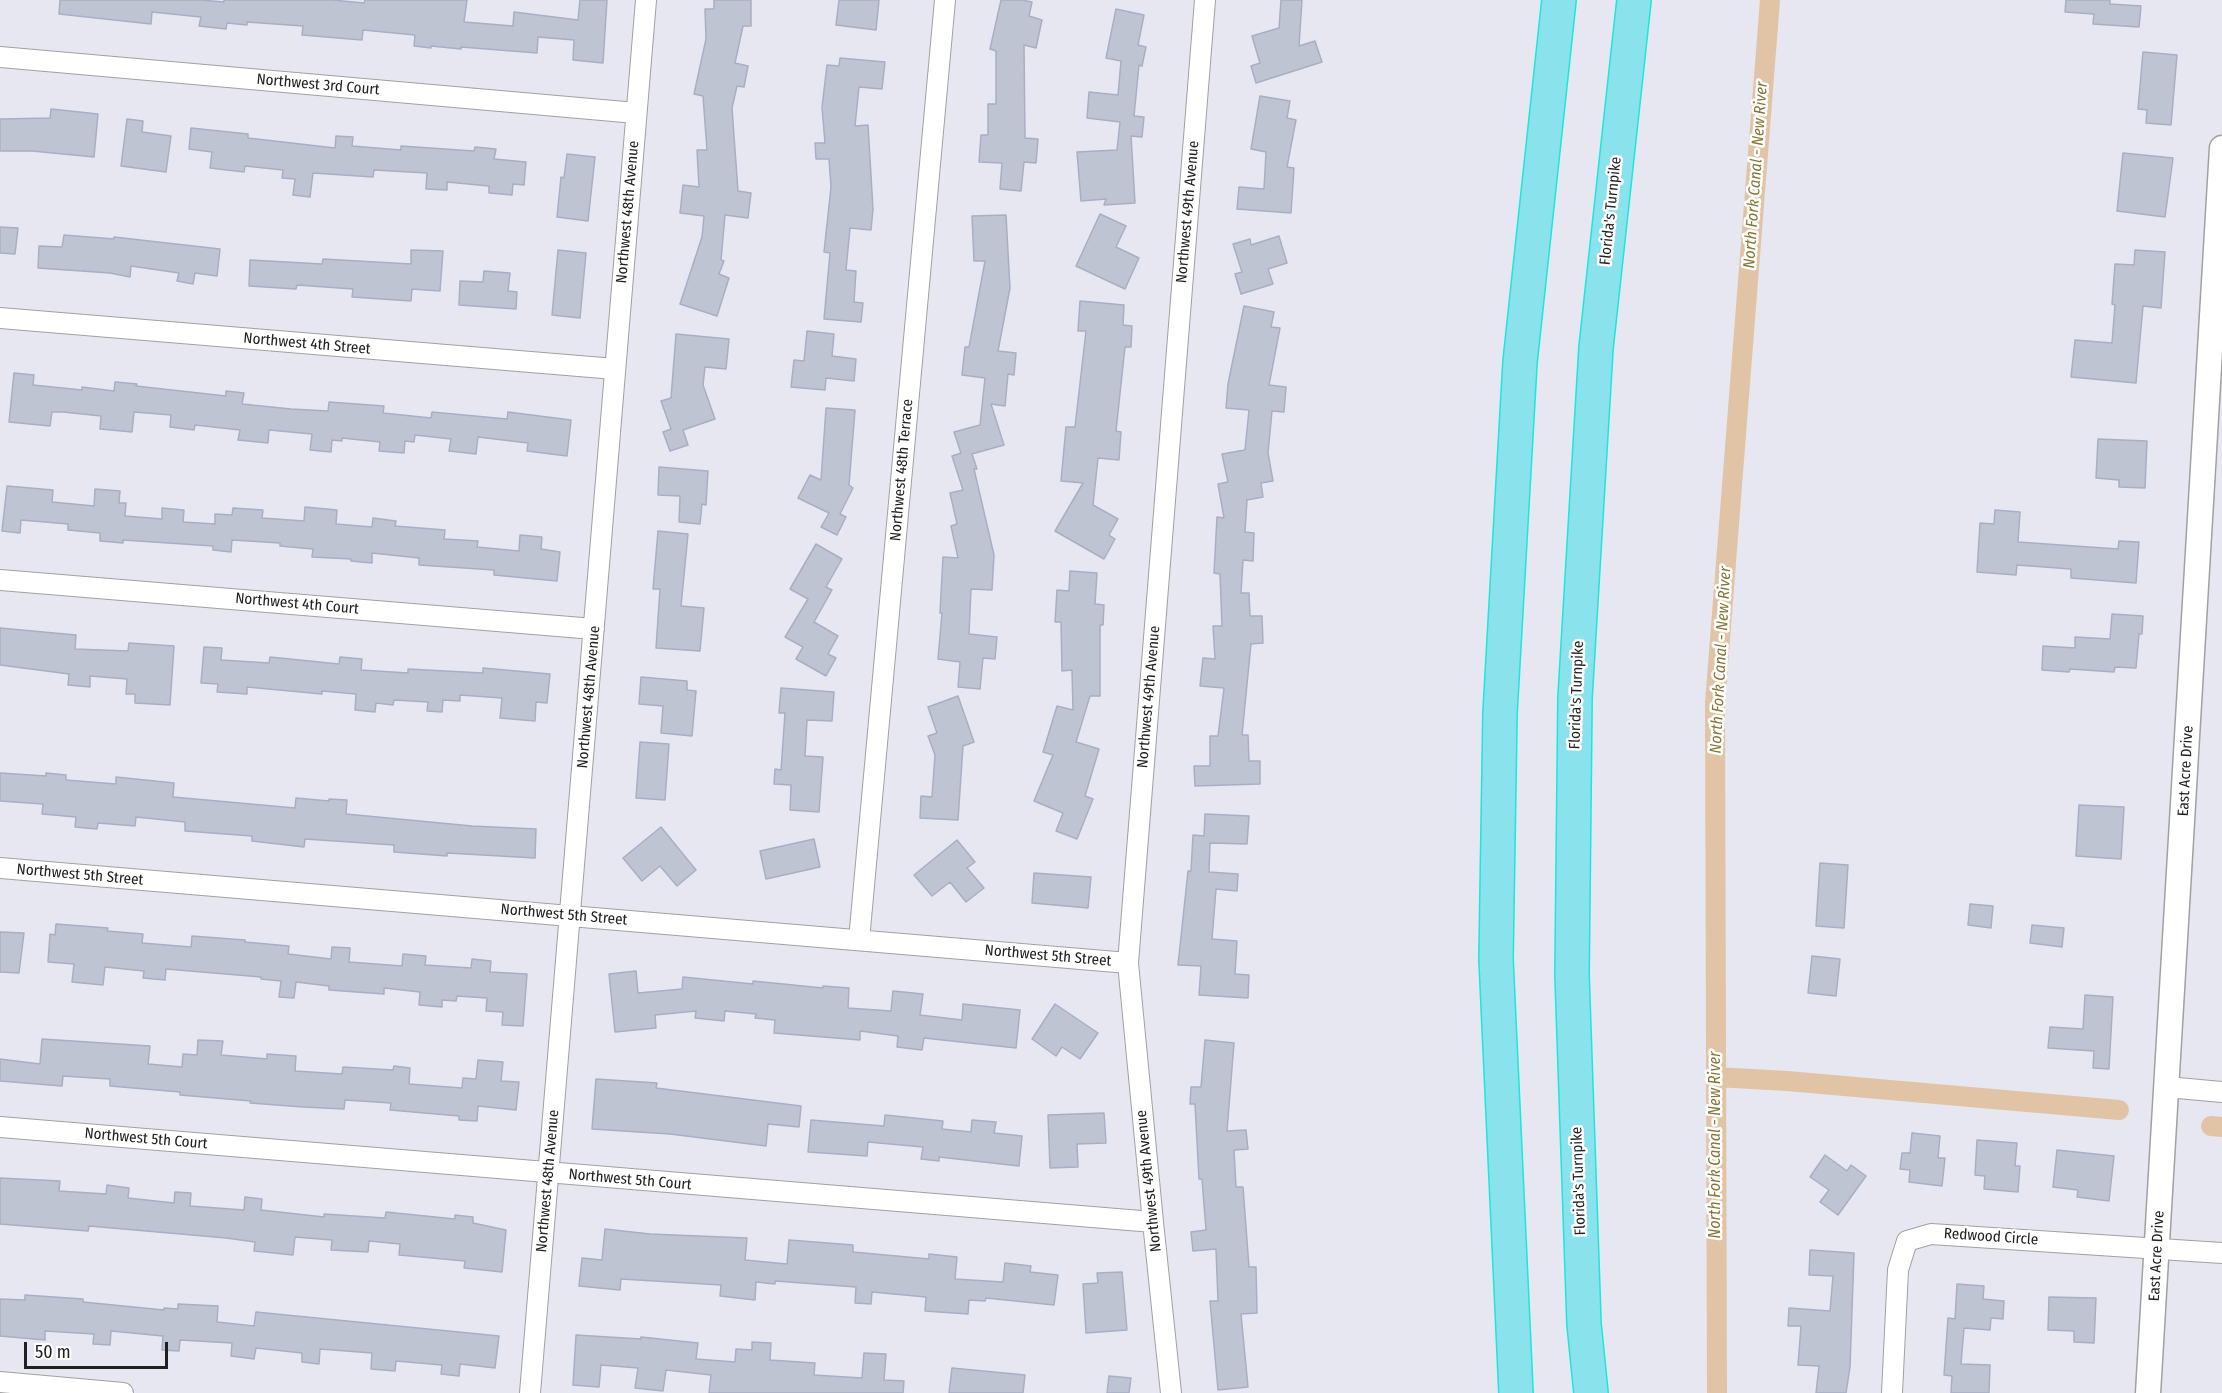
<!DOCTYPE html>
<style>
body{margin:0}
#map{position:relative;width:2222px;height:1393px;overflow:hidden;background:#e7e7f1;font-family:"Fira Sans Condensed",sans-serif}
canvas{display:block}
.scale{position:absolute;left:24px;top:1342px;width:144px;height:27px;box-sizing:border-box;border:3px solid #202020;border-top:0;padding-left:8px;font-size:18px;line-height:21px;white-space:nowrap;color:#202020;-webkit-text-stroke:4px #fff;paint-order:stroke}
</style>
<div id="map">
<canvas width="2222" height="1393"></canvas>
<div class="scale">50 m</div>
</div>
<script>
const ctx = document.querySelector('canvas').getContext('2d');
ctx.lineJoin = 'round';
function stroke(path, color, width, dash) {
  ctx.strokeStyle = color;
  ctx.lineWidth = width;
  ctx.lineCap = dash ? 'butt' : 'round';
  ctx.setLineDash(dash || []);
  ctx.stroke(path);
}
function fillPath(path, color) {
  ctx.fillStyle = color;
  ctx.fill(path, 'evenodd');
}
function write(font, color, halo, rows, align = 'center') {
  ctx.font = font + ' "Fira Sans Condensed",sans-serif';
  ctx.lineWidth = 5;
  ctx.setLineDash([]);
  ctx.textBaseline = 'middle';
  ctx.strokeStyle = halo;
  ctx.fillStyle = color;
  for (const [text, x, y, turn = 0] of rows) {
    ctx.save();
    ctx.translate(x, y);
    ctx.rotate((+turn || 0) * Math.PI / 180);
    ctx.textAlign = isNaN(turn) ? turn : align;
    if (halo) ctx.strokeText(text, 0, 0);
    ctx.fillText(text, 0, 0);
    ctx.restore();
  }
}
const canal = new Path2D(`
 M1716,1077l71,4 332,29
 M2211,1126l11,1
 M1717,1393l-2,-690 55,-703`);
const building = new Path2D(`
 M60,0h141l23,2v-2h108l32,3 1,-3h102l-3,22 49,4 1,-14 64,8 2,-20h27l-4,63 -30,-3 1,-20 -36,-3 -1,16 -76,-6v2l-30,-3v2l-17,-2 1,-11 -52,-5 -1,10 -60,-5 1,-9 -56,-4v3l-20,-2 -1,6 -27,-3 2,-9 -49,-5 -1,12 -92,-10z
 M714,0h37v26h-8l-8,37 13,3 -4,21 -7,-1 -5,22 6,83 13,2 -3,25 -23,-3 -4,45 3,1 -5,13 10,4 -12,38 -37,-12 22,-67 2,-21 -24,-3 3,-28 16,2 -2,-37h10l-4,-54 -9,-2 12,-55 -1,-30h9z
 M839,0h40l-3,30 -40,-5z
 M1001,0h21l10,2 -3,14 13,4 -6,28 -12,-3 1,93 13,1 -2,24 -12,-1 -3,29 -21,-2 2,-26 -23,-1 2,-27h7v-31h8v-53l-6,-2z
 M1281,0h21l-3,46 16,-5 7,21 -66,21 -5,-17 9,-3 -8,-27 27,-8z
 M2066,0h44v4l31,2 -2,21 -46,-3 1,-10 -29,-2z
 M1116,9l28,6 -6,30 8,2 -4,19 -3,-1 -5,51 10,1 -2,20 -11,-1 4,67 -31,2 2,-6 -25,2 -4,-49 40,-2 3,-28 -33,-4 2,-26 29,3 3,-34 -15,-3z
 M2143,52l34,3 -6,70 -25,-2 1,-13 -9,-1z
 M840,58l45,4 -3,27 -23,-2 -4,39 13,-1 5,84 -2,21 -21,-2 -4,42 10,1 -2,31 9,1 -2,19 -37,-3 6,-66 -6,-1 7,-65 -2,-28h-13l-1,-16h10l-3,-36 5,-42 12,1z
 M1260,96l30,5 -3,17 9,2 -9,47 7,1 -3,45 -54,-4 2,-22 25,2 2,-37 -15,-3z
 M51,109l47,5 -4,43 -62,-6h-32v-32l50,-1z
 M127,119l16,2 -1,11 29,4 -5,36 -45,-6z
 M191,128l57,6v4l87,10 1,-12 17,1 -1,9 49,4v-4l73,5 1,-4 21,2 -2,10 32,3 -2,23 -11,-1 -1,11 -23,-2v-7l-42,-4v8l-21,-1 1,-16 -53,-3 -1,7 -60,-4 -3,24 -17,-2 2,-16 -13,-1 1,-8 -38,-4 -1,6 -34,-4 2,-16 -23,-3z
 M2123,153l50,5 -8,59 -48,-6z
 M567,154l28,3 -7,64 -31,-4 4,-40 3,1z
 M1100,214l26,12 -10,21 23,11 -14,31 -49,-23z
 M1006,215l4,73 -12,63 18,2 -2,22 -6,-1 -3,32 -14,-2 13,41 -32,9 5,15h-3l20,86 -2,35 -21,-1 -2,45 28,3 -2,22 -12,-1 -3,31 -22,-2 2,-25 -22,-3 4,-46h-2l3,-56 15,1 -7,-32 6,-2 -7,-31 13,-3 -11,-34 9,-3 -7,-21 26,-7 5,-47 -23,-3 3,-28h4l16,-86h-11l-2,-45z
 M0,227l18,1 -3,26 -15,-1z
 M64,235l50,4v-2l106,12 -3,27 -22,-3 -2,11 -16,-3 2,-8 -48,-7 -1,11 -20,-4 -72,-5 1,-22 23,1z
 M1279,236l8,27 -19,6 5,15 -32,10 -6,-20 7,-2 -9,-28 17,-5 1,6z
 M411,250l32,1 -3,40 -28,-2 -1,12 -59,-4 1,-8 -56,-4 -1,4 -47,-3 1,-26 72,4 1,-5 88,5z
 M558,250l28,3 -6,65 -28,-3z
 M2135,250l30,2 -4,56 -18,-2 -7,77 -65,-6 4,-37 37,3 3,-38 -3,-1 3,-40 19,1z
 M484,271l26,2 -2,18 9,1 -1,17 -57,-4 1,-24 23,1z
 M1080,301l44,4 -1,20 9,1 -1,21h-6l-9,84 5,1 -2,28 -21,-2 -5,47 25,14 -9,16 6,4 -11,20 -49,-28 28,-48 -22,-2 5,-54h9l11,-96h-8z
 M1244,306l30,6 -3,15 9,1 -11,57 17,2 -2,25 -12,-1 -4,42 5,28 -12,2 2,14 -16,3 -2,32 9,1 -1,28 -10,-1 -2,33h8l1,23h12l1,27 -12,1 -9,91h6l1,26h11v23l-65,2 -1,-20h16v-30h8l6,-48 -24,-2 3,-28 12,1 -2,-33h9l-2,-52 -6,-1 3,-56 7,1 -6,-34 10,-2 -6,-28 23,-4 4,-40 -23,-2 2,-24z
 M807,331l27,3 -2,22 24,3 -2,22 -28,-3 -1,12 -34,-3 3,-27 10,1z
 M676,334l53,5 -3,30 -21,-2 -2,18 12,34 -32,11 5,15 -18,6 -7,-19 8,-3 -10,-28 10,-3z
 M14,373l20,2 -1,10 49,5v-3l32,4 1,-9 22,2 -1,2 90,10v-5l18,2 -2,11 49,5 37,2 1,-9 55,4 -1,7 48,5 1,-6 75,7 1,-7 63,8 -4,36 -40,-5 1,-8 -50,-6 -2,17 -27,-3 2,-12 -36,-4 -1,7 -9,-1 -1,12 -25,-2 1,-9 -38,-4v3l-10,-1 -1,12 -21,-2 2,-16 -43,-4 -1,13 -30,-3 2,-10 -45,-5 -1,5 -24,-3 1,-12 -37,-3 -2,20 -32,-3 1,-13 -38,-4h-11l-2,14 -41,-4z
 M826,408l29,2 -6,75 4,3 -13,26 6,3 -9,18 -16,-8 8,-14 -31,-15 12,-23 11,5z
 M2098,439l49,2 -2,47 -26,-1v-7l-23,-2z
 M659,467l49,4 -2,34 -4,-1 -2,20 -21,-2 1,-26 -22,-1z
 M7,486l46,4 -1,12 42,4 1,-17 25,2 -1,12h7l-1,13 37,3v-11l22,2 -1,12 32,2v-10l17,1 1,-7 30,2 -1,8 42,3 1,-14 32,3 -1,14 36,3 1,-9 23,3 -1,5 50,4 -1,9 34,2 -1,6 42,4 1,-16 22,2 -1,12 19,3 -3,29 -63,-6v-5l-75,-5v-7l-47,-5v10l-21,-2v-2l-39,-2 1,-8 -33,-3v-3l-48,-3 -1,12 -18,-2v-4l-90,-6v3l-23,-2v-8l-32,-3v-6l-47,-4 -1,13 -18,-2z
 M1995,510l25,2 -2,30 100,7 1,-8 20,1 -3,41 -65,-5v-9l-54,-4 -1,10 -39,-3 3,-49 14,1z
 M658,531l30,3 -7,72 23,2 -4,43 -44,-3 4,-59h-7z
 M816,544l26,15 -16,28 6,3 -18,32 24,14 -10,18 8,4 -10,18 -30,-17 7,-12 -18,-10 23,-38 -18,-10z
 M1070,571l27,2 -2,31 9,1 -1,20h-3v71h-10l-14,46 23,7 -14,47 8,3 -16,40 -21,-8 7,-18 -29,-12 19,-46 -10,-3 14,-46 16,4 -1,-40 -10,1 -1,-49h-6l2,-32 12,1z
 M2112,614l31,2 -1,18h-3l-3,34 -21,-1 -1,5 -44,-3 -1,3 -27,-2 1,-24 32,2v-11l35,2z
 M0,628l76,7 -1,14 53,2 1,-8 45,3 -4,59 -35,-2v-9h-9l1,-15 -37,-3v11l-22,-2 1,-11 -69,-9z
 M204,647l18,1 -1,12 48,3 1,-6 69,7 1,-7 22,2 -1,11 47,3v-4l75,4v-5l67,6 -3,29 -11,-1 -1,19 -35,-3 2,-20 -42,-3v6l-17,-1 -1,12 -15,-1 1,-9 -34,-2 -1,5 -17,-2 -1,9 -20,-2 1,-16 -34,-3v3l-75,-7v7l-30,-2 1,-8 -17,-1z
 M641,677l46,4v9l9,1 -4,45 -31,-3 2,-27 -24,-2z
 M781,688l53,4 -2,29 -25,-1 -2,36 18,1 -4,55 -29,-2 1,-25 -17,-1 1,-15 6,1 4,-57h-6z
 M958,696l16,46 -11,4 -5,74 -38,-2 1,-22 11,1 3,-42 -7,-19 9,-3 -9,-26z
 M640,742l29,2 -4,56 -29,-2z
 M0,773l46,3v-3l20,2v5l50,4v-7l58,6 -1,14 122,11 1,-10 33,3v-2l18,1 -1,14 126,12 64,3 -1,29 -88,-5v3l-53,-4v-7l-89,-6 -1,8 -52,-6v-5l-67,-5v-9l-49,-5 -1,9 -37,-3 -1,6 -22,-2 1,-10 -34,-3 1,-10 -43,-3z
 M2079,805l45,2 -3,52 -45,-3z
 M1205,814l44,2 -2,28 -37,-1 -1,29 29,2 -1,17 -21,-2 -4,50 25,2 -2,33 14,1 -1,23 -49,-3 2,-29 -23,-1 10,-94h3l2,-36 11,1z
 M661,827l35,43 -19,16 -17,-20 -18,15 -19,-23z
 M814,839l6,28 -54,12 -6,-28z
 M957,840l18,22 -8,6 17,20 -18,14 -16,-20 -18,14 -18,-21z
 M1820,863l28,2 -4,63 -28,-2z
 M1034,873l57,4 -3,31 -56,-5z
 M1970,904l23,2 -2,22 -23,-3z
 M56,924l52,4 -1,3 36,3 -1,9 49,4 1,-11 53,4v2l44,4 -1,8 43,5 1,-12 18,1 -1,14 53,4 1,-12 23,2 -1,9 46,3 1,-9 19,2 -1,11 37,2 -4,52 -21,-1 1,-13 -17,-1 1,-13 -30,-2 -1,5 -14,-1v7l-23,-2 1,-13 -36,-4v6l-55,-4v-4l-33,-4 -2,16 -15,-1 2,-16 -20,-2v-2l-95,-8 -1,11 -22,-2 1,-7 -39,-4 -2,18 -31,-3 2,-18 -26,-2 2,-28 5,1z
 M2032,925l32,3 -2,19 -32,-4z
 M0,932l24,1 -5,40 -19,-1z
 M1812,956l28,3 -4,37 -28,-3z
 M636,971l2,22 44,-4 1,-12 70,7v-3l70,7v-2l26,2 -1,20 43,3 2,-20 30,3 -3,21 42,5 1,-16 57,6 -4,38 -92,-10 -2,12 -25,-3 1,-11 -38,-5v9l-86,-7 1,-13 -20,-2 1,-4 -31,-3 -1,10 -29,-3 1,-7 -41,4 1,13 -41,4 -6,-58z
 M2085,995l28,2 -4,72 -16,-1 1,-17 -46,-3 2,-21 33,2z
 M1055,1004l43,29 -18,26 -18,-12 -6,9 -24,-17z
 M42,1039l108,7 -2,18 34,3 1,-13 14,1 1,-15 25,1 -2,14 46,4v-5l29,2 -1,15 47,3 1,-7 50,3 1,-4 16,2 -1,16 53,4 1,-10 13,1 2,-19 25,2 -2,19 18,1 -3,28 -38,-4 -1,15 -18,-1v-4l-69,-6 1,-7 -46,-3 -1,9 -41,-2 -53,-4 1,-2 -71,-6v-3l-70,-6v-7l-47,-3 -1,10 -62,-5v-22l40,5z
 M1205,1040l29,3 -7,88 19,-1 2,19 -14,1 2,37h7l6,80h7l1,46 -16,1 7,73 -30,3 -8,-89h8l-2,-52 -23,2 -2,-19 15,-2 -4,-51h-3l-4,-75h-5l1,-17h10z
 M596,1079l61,4 -1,5 145,18 -2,21 -31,-3 -2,22 -96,-12 -78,-5z
 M1104,1113l2,30 -29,1 1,23 -28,1 -2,-53z
 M885,1115l58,6 -1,8 29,3 1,-12 24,2 -2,11 28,3 -3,30 -80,-9v4l-18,-2 2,-12 -55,-5 -1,14 -59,-4 3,-32 73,6z
 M1912,1133l28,3 -2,22h7l-3,28 -33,-4 1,-12 -10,-1 2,-16h8z
 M1977,1140l40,3 -2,23h5l-2,26 -34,-3 1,-13 -10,-1z
 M2057,1150l57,6 -5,45 -32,-4 1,-7 -25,-3z
 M1825,1155l22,16 4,-6 15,11 -28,39 -18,-13 9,-12 -19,-13z
 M0,1178l60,3 -1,10 47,3 1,-9 22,3 -1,10 46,5 1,-11 16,1 -1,13 54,4 1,-13 17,2 -1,11 63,7v-3l61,4 1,-6 69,7v-4l18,2v6l33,7 -4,42 -38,-4 1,-7 -66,-6 1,-11 -31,-3 -1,11 -37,-2 1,-10 -37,-3 -2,18 -39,-4 1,-9 -29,-4 -137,-12 -1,5 -88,-7z
 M605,1229l45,5 97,4 -2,22 42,4 2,-24 64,5v7l76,7v-5l28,3 -2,22 48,3 2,-19 26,3 -1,6 28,3 -4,30 -68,-7 -1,3 -16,-1 -1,14 -43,-3 1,-14 -54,-5 -1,12 -16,-1 1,-16 -81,-6v3l-19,-2 -1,18 -35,-4 1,-11 -100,-6 -1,11 -41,-4 3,-28 20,2z
 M1810,1250l44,3 -4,114 -4,26h-30l3,-27 -21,-1 3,-39h-13l1,-18 41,3 3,-35 -24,-1z
 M1122,1272l5,58 -41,3 -3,-49 15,-1 -1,-10z
 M1957,1284l27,2 -1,13 21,2 -1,18 -12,-1 -1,12 -26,-2 -3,36 29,1 -1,28h-38l1,-17 -8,-1 4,-57 7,1z
 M25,1295l58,4v3l81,8v-2l14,1v-5l40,2 -1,16 37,4 2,-14 243,24 -4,32 -35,-4 -1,12 -18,-2 1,-9 -46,-4 -1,10 -24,-2 1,-16 -52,-4 -1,15 -17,-2v-9l-46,-5 -2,11 -23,-3 1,-13 -52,-3 -1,11 -17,-1 1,-14 -52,-5 -1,14 -17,-1 1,-10 -49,-3v9l-45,-4v-37l25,1z
 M2049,1297l47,1 -2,45 -20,-1v-11l-26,-1z
 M576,1335l65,4v-2l57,6 -2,16 39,3 1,-13 16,1v-8l19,1 -1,17 45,3 -1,12 48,3 2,-25 22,1 -2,26 20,1 -1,12h-194l2,-18 -45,-5 -3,21 -28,-3 3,-20 -37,-3 -2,22 -26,-2z
 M952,1368l73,7 -2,18h-74z
 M1109,1376l22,2 -2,15h-22z`);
const minor = new Path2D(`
 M0,57l636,56
 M0,318l615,51
 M0,580l594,49
 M0,868l1128,95
 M859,940l86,-940
 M2167,1087l55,5
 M0,1127l1153,95
 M0,1382l123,11
 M530,1393l116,-1393
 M1171,1393l-18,-171 -25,-259 77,-963
 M1892,1393l6,-123 9,-29 24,-7 291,19`);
const tertiary = new Path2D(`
 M2148,1393l74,-1245`);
const motorway = new Path2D(`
 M1516,1393l-20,-434 4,-246 20,-351 39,-362
 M1591,1393l-7,-69 -12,-349 3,-277 21,-350 38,-348`);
const streetNames = [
 ["Northwest 3rd Court",318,85,5],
 ["Florida's Turnpike",1611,211,-84],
 ["Northwest 48th Avenue",628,212,-85],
 ["Northwest 49th Avenue",1188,212,-85],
 ["Northwest 4th Street",307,344,5],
 ["Northwest 48th Terrace",902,470,-85],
 ["Northwest 4th Court",297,604,5],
 ["Florida's Turnpike",1577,695,-88],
 ["Northwest 48th Avenue",589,697,-85],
 ["Northwest 49th Avenue",1149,697,-85],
 ["East Acre Drive",2186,771,-87],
 ["Northwest 5th Street",80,875,5],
 ["Northwest 5th Street",564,915,5],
 ["Northwest 5th Street",1048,956,5],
 ["Northwest 5th Court",146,1139,5],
 ["Northwest 5th Court",630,1180,5],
 ["Northwest 48th Avenue",548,1181,-85],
 ["Northwest 49th Avenue",1149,1181,-96],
 ["Florida's Turnpike",1579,1181,-92],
 ["Redwood Circle",1991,1237,4],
 ["East Acre Drive",2157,1256,-87]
];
const waterNames = [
 ["North Fork Canal - New River",1756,175,-86],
 ["North Fork Canal - New River",1721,660,-87],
 ["North Fork Canal - New River",1716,1145,-90]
];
stroke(canal, '#e1c4a5', 20);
fillPath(building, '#bfc4d2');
stroke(building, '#a8afc4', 1.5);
stroke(minor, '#a1a1a1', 22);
stroke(tertiary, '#a1a1a1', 27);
stroke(motorway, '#1de6dd', 36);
stroke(minor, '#fff', 20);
stroke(tertiary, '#fff', 24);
stroke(motorway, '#8ae2ed', 33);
write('15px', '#202020', '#fff', streetNames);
write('italic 16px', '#857536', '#fff', waterNames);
</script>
